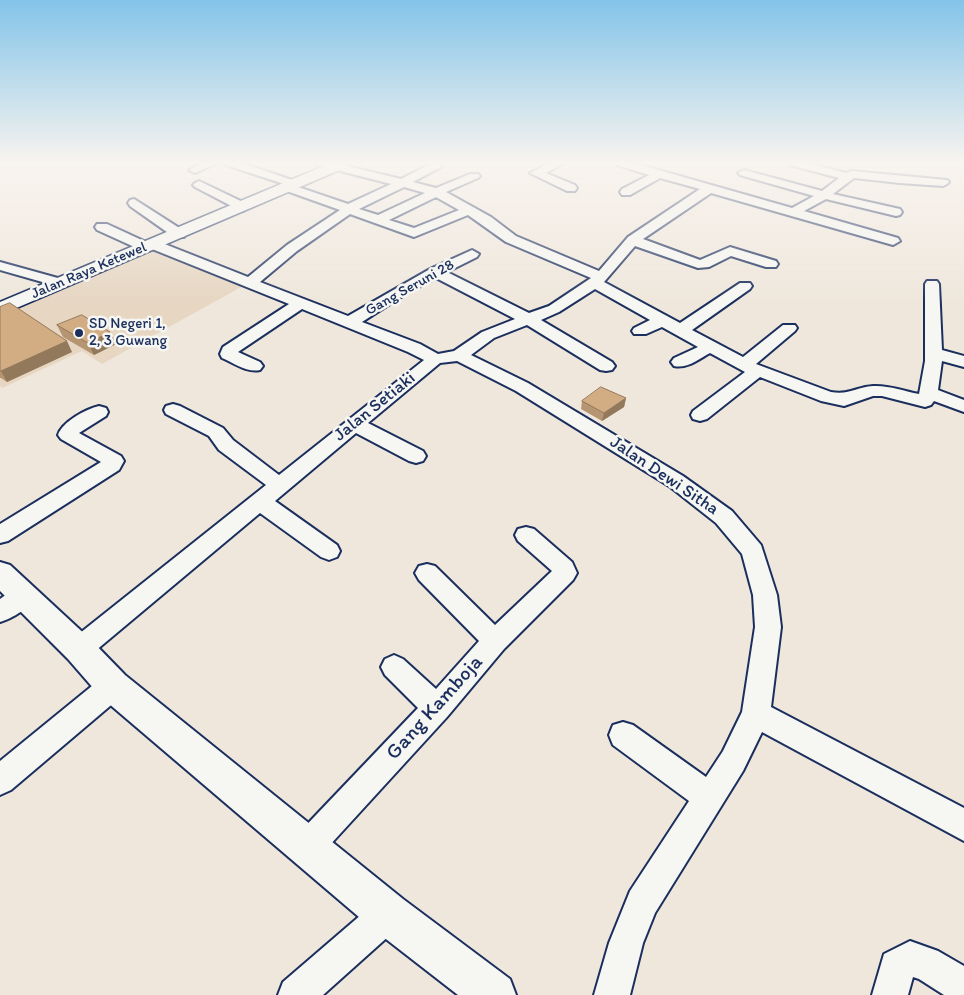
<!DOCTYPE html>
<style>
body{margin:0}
canvas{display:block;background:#efe7dc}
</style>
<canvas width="964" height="995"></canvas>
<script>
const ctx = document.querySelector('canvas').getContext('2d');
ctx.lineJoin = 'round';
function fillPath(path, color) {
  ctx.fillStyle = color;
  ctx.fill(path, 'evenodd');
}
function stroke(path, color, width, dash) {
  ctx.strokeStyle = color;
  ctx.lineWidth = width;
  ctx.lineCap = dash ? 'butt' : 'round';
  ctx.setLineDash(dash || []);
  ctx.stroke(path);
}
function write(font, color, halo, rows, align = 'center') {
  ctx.font = font + ' Itim,sans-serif';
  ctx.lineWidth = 5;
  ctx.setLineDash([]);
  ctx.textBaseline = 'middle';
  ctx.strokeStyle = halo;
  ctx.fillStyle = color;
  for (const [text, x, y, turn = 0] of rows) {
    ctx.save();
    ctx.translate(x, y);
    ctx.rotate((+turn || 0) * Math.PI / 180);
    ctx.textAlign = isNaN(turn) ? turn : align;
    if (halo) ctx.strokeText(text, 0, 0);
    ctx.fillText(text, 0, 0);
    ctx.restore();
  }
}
const built = new Path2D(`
 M155,250l88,36 -141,78 -20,-13 -80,37 -2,-2v-71z`);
const minor = new Path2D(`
 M202,163h15l-22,10 -6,-3z
 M225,163h17l56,19 2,2 -2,3 50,17 43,-20 -74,-19 -1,-2h19l66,16 31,-16h9v4l-28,15 23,6 34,-14h8l2,2 -2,2 -32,14 45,25 25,19 83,35 29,-34 72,-48 -40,-11 -30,17h-8l-2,-3 2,-3 27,-14 -32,-10 -1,-2h18l158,45 22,-12 -74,-21 -2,-2 6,-3 78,21 17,-13 -49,-13 -1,-2h19l38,10 6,-2 95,9 2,2 -2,2 -4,2 -43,-3 -46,-5 -21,16 67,15 2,3 -2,3 -4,1 -70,-17 -22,12 94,27 2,3 -7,4 -182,-52 -68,46 57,21 30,-13 46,14 2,3 -2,3h-10l-35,-11 -22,11 -11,1 -63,-22 -31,36 76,41 60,-40h10l2,3 -2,3 -58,41 51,27 40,-32h12l2,3 -2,3 -39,33 75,28c19,3 25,-5 42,-6 15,-1 31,5 46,8l6,-33v-77l2,-3h10l2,3 3,66 22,6v11l-22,-6 -4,29 26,10v12l-30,-11 -3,4 -6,2 -43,-11h-9l-29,10 -23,-5 -61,-24 -53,42 -7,2 -7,-2 -2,-4 2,-4 52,-39 -35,-19c-11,6 -23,16 -36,13l-3,-4 3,-4 24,-11 -36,-20 -16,7h-12l-2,-3 2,-3 16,-8 -55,-31 -36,23 -18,8 71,42 3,4 -3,4 -6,1 -6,-1 -73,-45 -33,13 -23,17 57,28 155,93 49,35 29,34 16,50 4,32 -10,80 193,101v33l-202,-109 -19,39 -88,142 -12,30 -13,52h-36l15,-52 21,-52 59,-90 -76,-56 -4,-10 4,-10 10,-3 10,3 73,52 17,-26 19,-39 13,-85 -2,-32 -11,-41 -26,-31 -47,-37 -153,-95 -59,-30 -17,2 -72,60 55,28 3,5 -3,5 -7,2 -7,-2 -53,-28 -81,68 62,44 3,6 -3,6 -8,3 -8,-3 -61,-44 -172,144 -9,3 -9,-3 -4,-8 4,-8 196,-156 -47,-35 -10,-14 -43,-22 -2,-4 2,-4 7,-2 7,2 43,22 10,12 46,35 145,-115 -16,-8 -106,-43 -64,43 22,10 3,4 -3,4c-13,3 -26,-7 -38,-12l-2,-4 3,-7 66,-43 -137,-55 -6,2 -5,-1 -44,-20 -2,-3 2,-3h10l39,18 6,-2 5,1 91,36 39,-32 53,-35 -56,-20 -2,-3 2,-3 -58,-19zM404,187l21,6 -47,22 -19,-6zM436,197l23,13 -45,18 -25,-8zM350,214l64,23 54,-22 38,27 85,36 -42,28 -20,7 -82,-41 30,-15 2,-3 -7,-4 -42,19 -82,47 -88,-34 37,-31zM436,278l79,41 -33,13 -28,19 -16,3 -18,-10 -58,-22 45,-29z
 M549,163h15l-18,10 29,12 2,3 -2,3h-8l-37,-18z
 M199,181l48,23 2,3 -6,4 -4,-1 -44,-23 -2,-2 2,-2z
 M134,199l50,32 2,3 -2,3h-10l-44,-31 -2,-3 2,-3z
 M0,262l65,18 2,3 -2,3 -5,1 -60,-17z
 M99,406l7,2 2,4 -2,4 -27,17 42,23 3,5 -5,9 -111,71 -8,2v-19l101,-62 -40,-23 -3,-4c4,-13 28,-26 41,-29z
 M526,527l8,2 38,33 5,11 -4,7 -69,69 -57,68 -129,141 -11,5 -11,-5 -5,-11 5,-11 122,-128 -33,-33 -4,-8 4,-8 9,-4 9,4 33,30 43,-48 -60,-61 -4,-7 4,-7 8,-2 8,2 60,59 57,-54 -34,-30 -3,-6 3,-6z
 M24,585l9,3 3,7c-6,13 -23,23 -36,27v-23l15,-11z
 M113,674l10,3 3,9 -3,9 -112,95 -11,5v-34l103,-84z
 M388,897l12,5 5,12 -5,12 -77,69h-45l5,-13 93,-80z
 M910,941l28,10 26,15v29h-20l-25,-16 -6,-2 -5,18h-36l12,-41z`);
const tertiary = new Path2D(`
 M0,562l10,3 80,74 35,36 278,224 107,80 6,16h-58l-85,-66 -272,-232 -33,-38 -68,-68z`);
const secondary = new Path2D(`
 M331,163h20l-2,3 -349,149v-13z`);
const wall = new Path2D(`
 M0,307l72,45 -65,30 -6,-4h-1z
 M57,325l53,7 6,12 -22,11 -31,-18z
 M626,398l-2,9 -22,14 -21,-12 1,-8z`);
const shadedWall = new Path2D(`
 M110,332l6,12 -22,11 -6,-12z
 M67,341l5,11 -65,30 -6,-11z
 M626,398l-2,9 -22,14 2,-8z`);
const building = new Path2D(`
 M10,303l57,38 -66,30h-1v-64z
 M82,315l28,17 -22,11 -31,-18z
 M601,387l25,11 -22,15 -22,-12z`);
const markers = [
 [79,333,5,"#1b2f5e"]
];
const farStreetnames = [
 ["Jalan Raya Ketewel",89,271,-23],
 ["Gang Seruni 28",410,288,-29]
];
const farPoinames = [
 ["SD Negeri 1,",89,324],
 ["2, 3 Guwang",89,341]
];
const streetNames = [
 ["Jalan Setiaki",375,407,-39],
 ["Jalan Dewi Sitha",664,476,34]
];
const nearStreetnames = [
 ["Gang Kamboja",435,708,-48]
];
fillPath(built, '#e6d6c2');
stroke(minor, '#1b2f5e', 4);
stroke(tertiary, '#1b2f5e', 4);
stroke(secondary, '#1b2f5e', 3);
fillPath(minor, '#f6f6f2');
fillPath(tertiary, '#f6f6f2');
fillPath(secondary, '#f6f6f2');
fillPath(wall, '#b59572');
fillPath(shadedWall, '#93795c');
fillPath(building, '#d2ad84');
stroke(building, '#93795c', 1);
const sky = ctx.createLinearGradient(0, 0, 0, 302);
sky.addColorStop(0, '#83c4e9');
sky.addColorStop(0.54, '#f8f4ef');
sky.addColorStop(1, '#f8f4ef00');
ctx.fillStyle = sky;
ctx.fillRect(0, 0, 964, 302);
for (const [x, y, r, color] of markers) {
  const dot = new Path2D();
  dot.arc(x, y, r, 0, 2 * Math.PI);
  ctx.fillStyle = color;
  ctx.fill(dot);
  stroke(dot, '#f6f6f2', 2);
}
write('15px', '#1b2f5e', '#f6f6f2', farStreetnames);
write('15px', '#1b2f5e', '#f6f6f2', farPoinames, 'left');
write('18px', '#1b2f5e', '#f6f6f2', streetNames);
write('21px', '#1b2f5e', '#f6f6f2', nearStreetnames);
</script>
